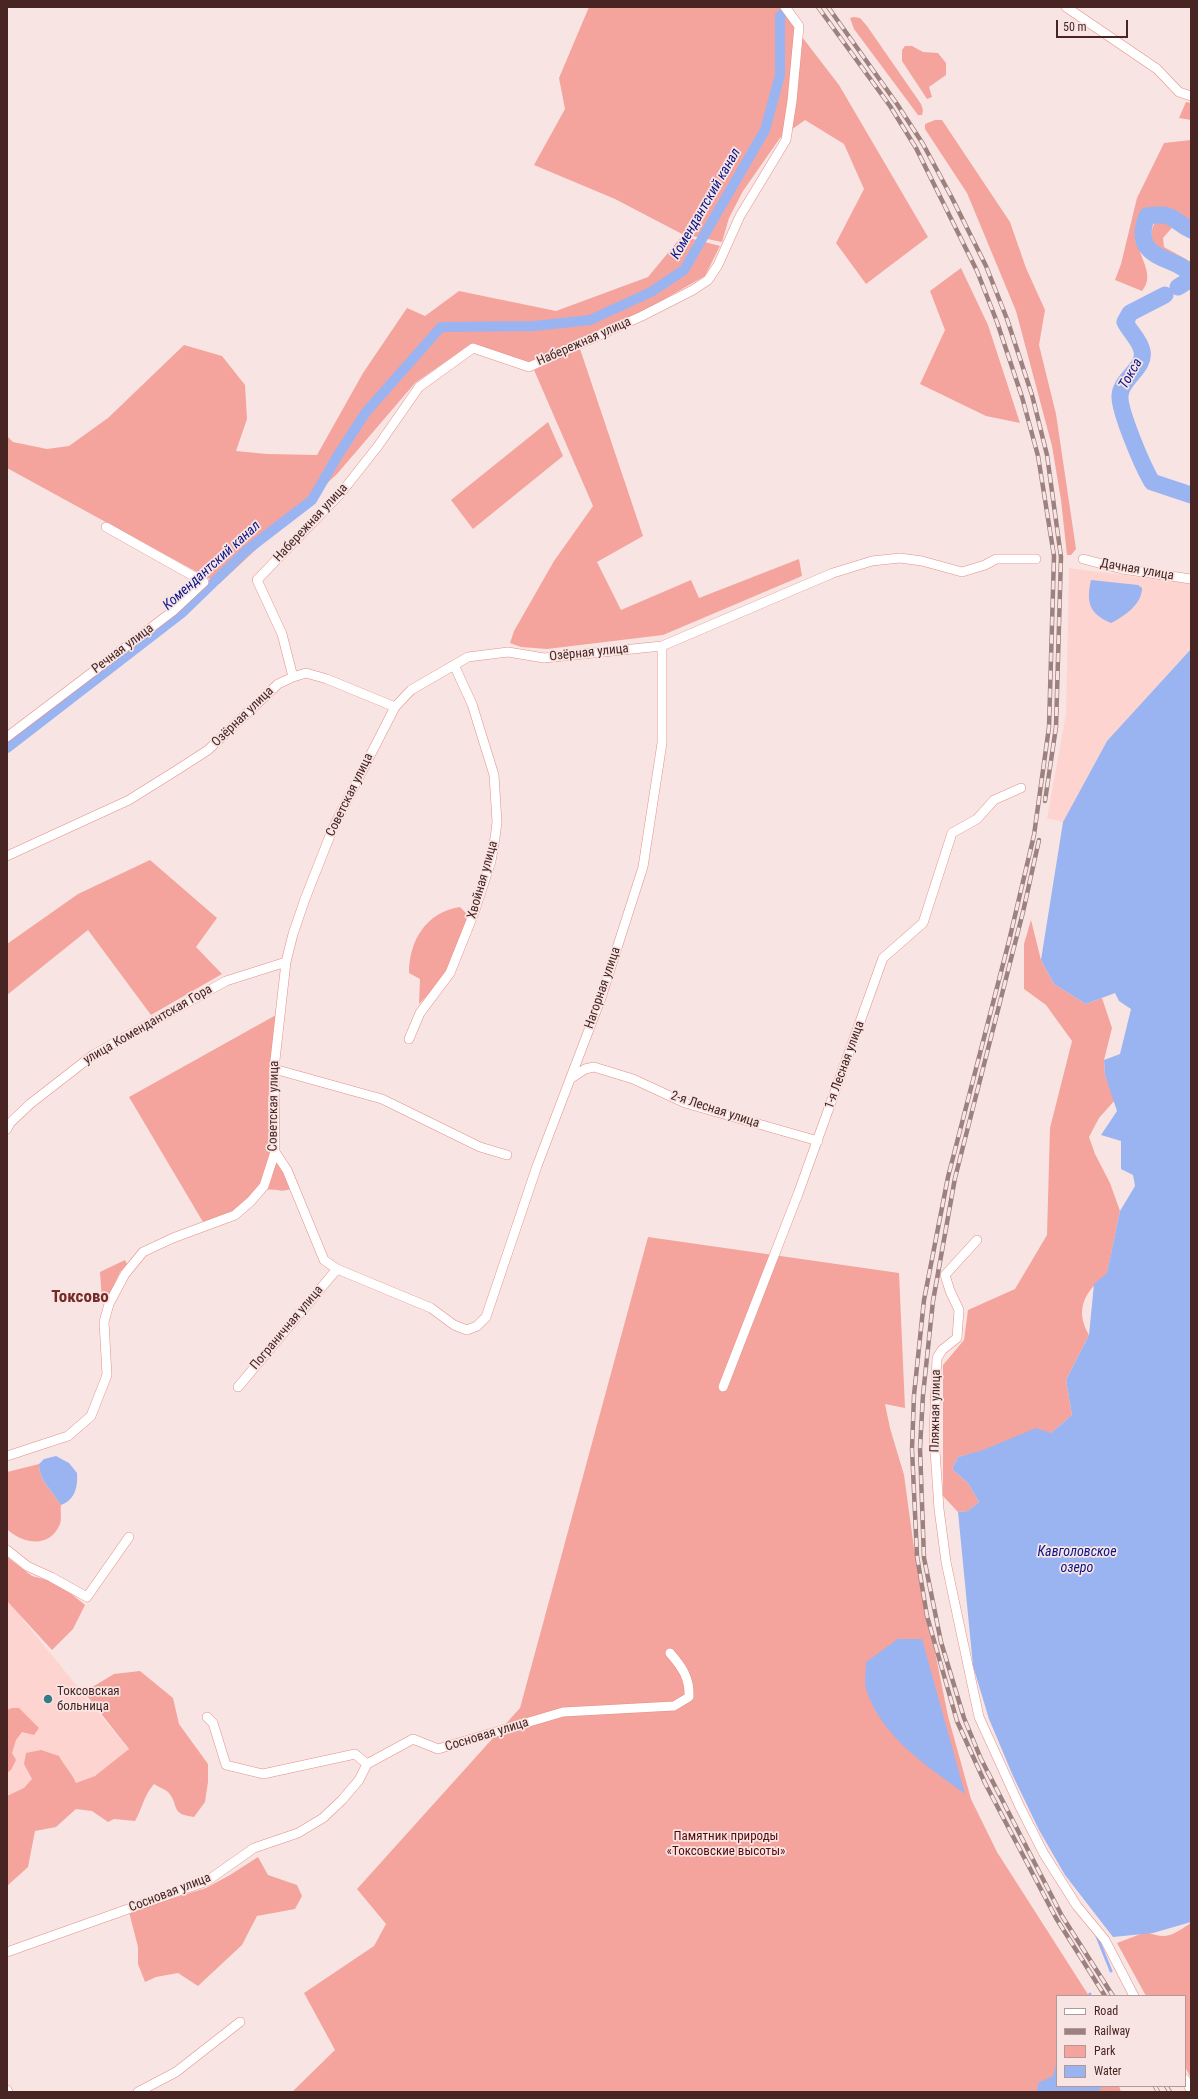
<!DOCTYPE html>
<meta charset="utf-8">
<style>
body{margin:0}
#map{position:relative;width:1198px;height:2099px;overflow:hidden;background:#f8e5e3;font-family:"Roboto Condensed",sans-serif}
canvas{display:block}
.frame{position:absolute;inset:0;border:8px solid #482522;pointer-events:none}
.legend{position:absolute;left:1056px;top:1995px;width:130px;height:92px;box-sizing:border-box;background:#f8e5e3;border:1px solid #b29896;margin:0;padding:5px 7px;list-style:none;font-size:12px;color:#482522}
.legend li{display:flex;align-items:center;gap:8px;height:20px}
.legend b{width:20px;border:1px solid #b29896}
.scale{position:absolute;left:1056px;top:20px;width:72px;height:18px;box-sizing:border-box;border:2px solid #482522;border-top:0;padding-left:5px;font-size:12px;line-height:14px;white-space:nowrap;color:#482522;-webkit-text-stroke:3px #f8e5e3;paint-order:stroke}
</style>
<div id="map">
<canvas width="1198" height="2099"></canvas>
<div class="frame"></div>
<ul class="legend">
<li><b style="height:5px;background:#fff"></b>Road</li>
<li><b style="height:5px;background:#9c817f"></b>Railway</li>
<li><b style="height:11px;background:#f4a49c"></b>Park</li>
<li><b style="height:11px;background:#9ab4f1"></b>Water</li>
</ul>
<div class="scale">50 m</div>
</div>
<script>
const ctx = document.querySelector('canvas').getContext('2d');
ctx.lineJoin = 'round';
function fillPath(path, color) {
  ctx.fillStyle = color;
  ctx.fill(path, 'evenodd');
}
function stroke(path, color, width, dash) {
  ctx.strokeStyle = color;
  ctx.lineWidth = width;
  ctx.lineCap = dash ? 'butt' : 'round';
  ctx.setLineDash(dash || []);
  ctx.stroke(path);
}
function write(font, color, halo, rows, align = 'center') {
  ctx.font = font + ' "Roboto Condensed",sans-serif';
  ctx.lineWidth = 3.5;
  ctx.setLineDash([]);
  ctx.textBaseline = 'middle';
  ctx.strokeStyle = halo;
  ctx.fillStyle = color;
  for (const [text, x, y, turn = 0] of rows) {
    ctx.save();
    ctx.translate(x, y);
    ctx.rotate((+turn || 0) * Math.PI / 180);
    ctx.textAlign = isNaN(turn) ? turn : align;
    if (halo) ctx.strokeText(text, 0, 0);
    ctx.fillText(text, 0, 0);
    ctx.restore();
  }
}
const built = new Path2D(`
 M1069,568l122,16v65l-84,92 -44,81 -16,-4 19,-104z
 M7,1600l122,150 -34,26 -82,31 -6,5z`);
const green = new Path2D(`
 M589,7h190l60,78 89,152 -62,47 -30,-41 28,-54 -20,-45 -39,-24 -25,18 -37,53 -14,27 -7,24 -40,-8 -67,-35 -81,-34 31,-56 -6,-31z
 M854,17l6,1 7,8 54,78 2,6 -1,5h-4l-64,-86 -4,-11z
 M905,46h7l11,6 15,1 8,10v12l-17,12 3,10 -5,2 -25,-38v-11z
 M1186,102l5,1v17l-12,-2z
 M935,120h7l68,102 16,46 19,42 -6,35 17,69 20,135 -5,6h-4l-6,-55 -9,-54 -36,-135 -49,-118 -42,-64v-5z
 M1191,140v81c-15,-8 -27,-10 -44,-7 -4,8 -8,17 -9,26 0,18 18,34 4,51l-27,-11 6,-16 16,-66 27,-55z
 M1163,217l13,6 -13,15 1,9 27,15v4c-7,-1 -13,-6 -20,-9 -12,-6 -23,-10 -19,-27 2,-7 4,-10 11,-13z
 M682,236l38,10 -15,30 -65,37 -111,49 -58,-18 -56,39 -78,91 -118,110 -212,-116v-32l6,6 34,7 22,-3 39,-28 76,-73 38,11 23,29 2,34 -11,32 31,3 50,1 46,-82 44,-65 18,8 34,-25 97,20 92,-34z
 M961,268l27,57 32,98 -34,-7 -66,-32 25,-54 -15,-39z
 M580,349l63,187 -46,26 24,48 70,-30 8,18 100,-39 3,17 -139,59 -116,14 -26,-2 -11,-4 4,-12 40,-70 39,-55 -59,-136z
 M548,422l15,34 -90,73 -22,-29z
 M150,860l67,58 -21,29 26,27 -71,41 -63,-85 -81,65v-51l71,-50z
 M460,907l7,7c-2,31 -25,69 -48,90l1,-25 -11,-6c0,-32 17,-61 51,-66z
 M1031,920l10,40 13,24 32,20 16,-6 10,30 -8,32 1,15 10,25 -16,18 -10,19 6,17 15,29 10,28 -13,63c-22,17 -33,35 -18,61l-23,45 6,35 -21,18 -93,24 -6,12 16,14 11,19 -11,9 -10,1 -15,-16v-131l21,-25 4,-30 47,-21 32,-54 3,-107 22,-87 -26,-36 -22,-16v-45z
 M276,1015l-8,88 3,49 7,-2 13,17 7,17c-16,13 -20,2 -35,7 -12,3 -19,15 -30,21 -9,4 -20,6 -30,10l-74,-125z
 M648,1237l251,36 6,135 -20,-4 5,24 14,47 10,73 34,168 23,83 26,53 92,144h-32v90h62l2,6h-837l9,-1 42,-41 -31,-57 70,-47 12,-22 -29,-35 163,-181z
 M125,1260l2,4 -7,8 -13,28h-5l-2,-28z
 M39,1464c0,17 14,27 22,41 -1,6 1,14 -1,19 -10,25 -38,20 -53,5v-57z
 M7,1557l25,19 26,7 27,22 -12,24 -21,21 -45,-49z
 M140,1671l33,27 6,26 29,40v18l-3,20 -11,15c-25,-3 -14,-12 -26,-25 -3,-3 -10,-5 -14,-8 -11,13 -11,23 -19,37l-21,-2 -6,3 -16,-11 -16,-2 -20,18 -21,4 -7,36 -21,19v-90l17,-8 8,-9 -8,-15 2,-11 15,-3 18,6c5,10 13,17 17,27l19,-7 34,-27 -45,-57 30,-18z
 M12,1708h7l20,20 -5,7 -12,-3 -6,8 -4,13 4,7 -5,10 -4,3v-63z
 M258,1857l10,18 29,10 5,11 -7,13 -38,7 -15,29 -44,41 -20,-13 -22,4 -11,5 -7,-18v-17l-9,-35 77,-24 24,-13z
 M1191,1923v155l-6,-11v-71h-39l-29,-53 29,-11c22,8 26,3 45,-9z`);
const water = new Path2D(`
 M1091,580l47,5 4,3c0,16 -17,28 -31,35 -22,-9 -25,-21 -20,-43z
 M1191,649v1273l-38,11 -40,4 -48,-62 -26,-45 -26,-54 -24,-57 -16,-53 -15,-154 10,-1 11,-9 -11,-19 -16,-14 6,-12 25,-7 53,-22 15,5 21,-18 -6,-35 23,-45 5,-51 13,-11 13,-62 15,-25 -2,-11 -12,-6v-28l-20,-6 16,-24 -12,-36 -1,-15 16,-6 11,-45 -12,-8 -4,-8 -29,11 -32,-20 -13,-24 3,-19 19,-119 44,-81z
 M56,1456l13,7 8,10c1,14 -2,27 -16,32 -8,-14 -22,-24 -22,-41l5,-5z
 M898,1639h24l43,155c-39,-29 -83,-56 -99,-105 -2,-8 0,-19 0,-27z
 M1057,2060v26h46l-5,6h-61l1,-9 15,-7z`);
const stream = new Path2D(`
 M1096,1934l15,37
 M1089,1996l1,-2`);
const canal = new Path2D(`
 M7,748l176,-136 64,-62 65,-50 26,-45 28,-43 75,-85 93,-1 56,-6 61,-28 33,-22 81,-140 15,-55v-59l3,-3`);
const river = new Path2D(`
 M1191,230c-20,-10 -16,-18 -44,-14 -19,49 37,39 44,61
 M1178,287l13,-8
 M1165,295l-35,18 -5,9c5,10 15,18 17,29 4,17 -22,28 -22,45 -1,15 23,71 32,86l39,13`);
const minor = new Path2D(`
 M1066,7l91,62 22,23 12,4
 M1083,559l39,10 69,10
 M293,677l-11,-43 -25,-54 84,-87 37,-47 41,-59 54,-39 56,19 113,-51 51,-26 15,-10 10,-15 22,-49 46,-76 6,-39 7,-75 -14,-19
 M7,737l166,-126 31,-29 -98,-55
 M7,856l122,-56 48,-30 31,-20 70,-66 15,-7 13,-4 21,6 68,28 16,-17 57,-33 40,-5 36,6 118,-12 171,-73 39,-12 28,-3 22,3 40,11 23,-7 11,-6h40
 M409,1039l11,-26 30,-40 24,-60 17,-52 4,-23 2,-16 -3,-47 -22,-71 -18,-39
 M274,1069l108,30 98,48 27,8
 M570,1079l15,-10 9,-2 39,12 52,24 133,38
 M7,1129l3,-6 20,-19 63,-49 133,-74 60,-19
 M275,1152l12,18 37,90 13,9
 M977,1240l-32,35 5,16 9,19 -2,28 -15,12 -5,8 -3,78 5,73 7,53 33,155 41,90 24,47 33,52 28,34 29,56
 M238,1387l99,-118 94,39 23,17 13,5 10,-4 9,-9 51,-151 64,-168 42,-131 19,-124v-97
 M723,1387l75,-193 85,-236 40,-35 29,-90 25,-14 17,-19 27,-12
 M7,1456l61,-20 23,-20 16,-41 -3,-53 5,-18 16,-30 18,-22 30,-14 62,-23 16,-14 13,-15 11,-34 -1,-83 12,-107 7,-28 12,-35 28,-71 62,-121
 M7,1550l20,16 24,11 36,20 42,-60
 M207,1717l6,6 13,42 37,9 92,-20 12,10
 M7,1952l200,-71 47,-33 44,-15 25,-15 19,-18 17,-20 8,-16 46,-25 25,10 125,-37 111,-6 15,-9c1,-19 -7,-30 -19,-44
 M1185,2079l6,11
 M7,2090l1,2
 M138,2092l38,-20 64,-50`);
const rail = new Path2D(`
 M818,7l72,99 26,42 61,123 20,51 25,75 16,59 16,100 -5,171 -15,108 -25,106 -61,236 -24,123 -10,95 -2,54 5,107 10,60 30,105 28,62 71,135 49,78
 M828,7l69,97 26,40 29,54 34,68 21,53 25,76 15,60 14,102 -5,170 -11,74
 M1039,840l-16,72 -68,266 -22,123 -10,94 -3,53 4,110 17,84 23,76 17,41 81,157 51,80
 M1155,2086l3,6
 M1166,2086l4,6`);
const markers = [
 [48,1699,5,"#357d86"]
];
const streetNames = [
 ["Набережная улица",584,342,-24],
 ["Набережная улица",311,523,-47],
 ["Дачная улица",1137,570,10],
 ["Речная улица",123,649,-37],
 ["Озёрная улица",589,653,-6],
 ["Озёрная улица",243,717,-44],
 ["Советская улица",350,795,-64],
 ["Хвойная улица",483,880,-74],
 ["Нагорная улица",603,988,-71],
 ["улица Комендантская Гора",148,1025,-30],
 ["1-я Лесная улица",845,1065,-70],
 ["Советская улица",274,1106,-89],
 ["2-я Лесная улица",715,1110,18],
 ["Пограничная улица",287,1328,-50],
 ["Пляжная улица",936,1411,-89],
 ["Сосновая улица",487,1735,-17],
 ["Сосновая улица",170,1893,-21]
];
const poiNames = [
 ["Токсовская",57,1692],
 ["больница",57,1707]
];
const parkNames = [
 ["Памятник природы",726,1837],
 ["«Токсовские высоты»",726,1852]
];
const waterNames = [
 ["Комендантский канал",706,204,-60],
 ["Токса",1131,374,-60],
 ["Комендантский канал",212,566,-42],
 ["Кавголовское",1077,1552],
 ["озеро",1077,1568]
];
const districtNames = [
 ["Токсово",80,1298]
];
fillPath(built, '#fdd4cf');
fillPath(green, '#f4a49c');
fillPath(water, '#9ab4f1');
stroke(stream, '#9ab4f1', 3);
stroke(canal, '#9ab4f1', 10);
stroke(river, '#9ab4f1', 17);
stroke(minor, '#e58f86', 10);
stroke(minor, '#fff', 9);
stroke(rail, '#9c817f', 4.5);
stroke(rail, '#f8e5e3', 3, [9]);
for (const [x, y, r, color] of markers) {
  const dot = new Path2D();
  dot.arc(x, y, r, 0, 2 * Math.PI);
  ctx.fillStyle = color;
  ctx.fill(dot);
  stroke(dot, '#f8e5e3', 1.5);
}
write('13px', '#482522', '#f8e5e3', streetNames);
write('13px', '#482522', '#f8e5e3', poiNames, 'left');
write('13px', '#57080b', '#f8e5e3', parkNames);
write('italic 14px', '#09158a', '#f8e5e3', waterNames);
write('bold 17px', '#762b27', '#f8e5e3', districtNames);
</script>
